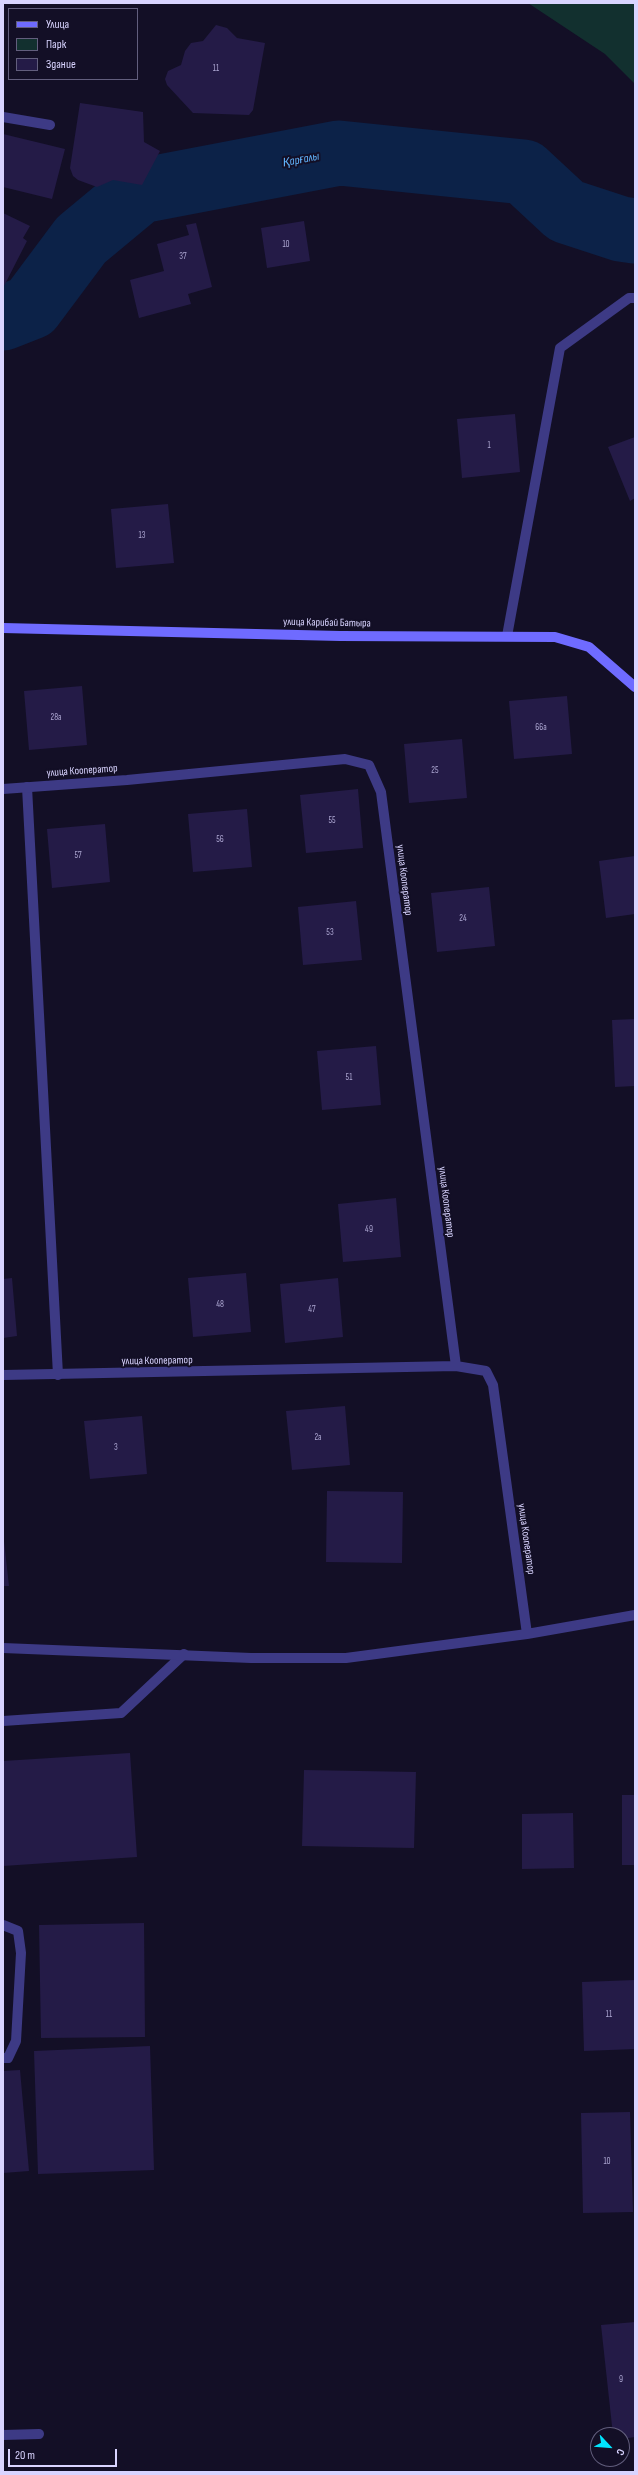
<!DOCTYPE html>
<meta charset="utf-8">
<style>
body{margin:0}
#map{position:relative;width:638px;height:2475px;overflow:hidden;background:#130f26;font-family:"Sofia Sans Condensed",sans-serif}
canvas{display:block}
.frame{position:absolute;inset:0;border:4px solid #d9d4ff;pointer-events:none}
.legend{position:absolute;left:8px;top:8px;width:130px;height:72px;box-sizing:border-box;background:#130f26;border:1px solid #625e7d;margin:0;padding:5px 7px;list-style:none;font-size:12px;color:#d9d4ff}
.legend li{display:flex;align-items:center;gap:8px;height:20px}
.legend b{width:20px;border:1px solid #625e7d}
.north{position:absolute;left:590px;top:2427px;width:40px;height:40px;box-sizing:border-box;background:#130f26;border:1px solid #625e7d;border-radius:50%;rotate:116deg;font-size:11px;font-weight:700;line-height:16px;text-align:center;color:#d9d4ff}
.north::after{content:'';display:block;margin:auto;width:14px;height:18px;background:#00e5ff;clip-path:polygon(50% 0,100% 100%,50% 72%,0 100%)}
.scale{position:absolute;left:8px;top:2449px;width:109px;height:18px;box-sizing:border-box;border:2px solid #d9d4ff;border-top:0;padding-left:5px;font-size:12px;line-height:14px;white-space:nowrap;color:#d9d4ff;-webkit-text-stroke:3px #130f26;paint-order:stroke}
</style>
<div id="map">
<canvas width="638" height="2475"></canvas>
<div class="frame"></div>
<ul class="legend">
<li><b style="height:5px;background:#6f6bff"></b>Улица</li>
<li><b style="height:11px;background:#12302f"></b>Парк</li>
<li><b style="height:11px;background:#241b47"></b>Здание</li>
</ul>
<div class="north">С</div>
<div class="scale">20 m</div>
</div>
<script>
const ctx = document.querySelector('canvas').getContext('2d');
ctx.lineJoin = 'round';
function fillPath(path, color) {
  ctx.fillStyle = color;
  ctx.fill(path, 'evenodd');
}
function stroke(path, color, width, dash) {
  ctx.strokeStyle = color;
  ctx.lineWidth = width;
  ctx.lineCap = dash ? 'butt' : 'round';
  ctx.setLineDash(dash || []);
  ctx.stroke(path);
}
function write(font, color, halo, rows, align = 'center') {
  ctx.font = font + ' "Sofia Sans Condensed",sans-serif';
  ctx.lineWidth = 4;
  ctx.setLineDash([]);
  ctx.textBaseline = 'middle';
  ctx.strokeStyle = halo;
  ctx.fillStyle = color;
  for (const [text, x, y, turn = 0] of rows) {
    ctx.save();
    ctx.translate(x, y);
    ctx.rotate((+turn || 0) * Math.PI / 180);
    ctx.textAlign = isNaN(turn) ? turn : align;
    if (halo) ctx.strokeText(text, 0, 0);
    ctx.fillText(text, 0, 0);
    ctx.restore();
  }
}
const green = new Path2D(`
 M528,3h107v81l-30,-30z`);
const river = new Path2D(`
 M3,318l28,-11 50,-67 59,-49 199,-38 185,19 42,39 55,18 14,2`);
const building = new Path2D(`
 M216,25l11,3 10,10 28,5 -12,67 -4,5 -56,-2 -26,-28 -2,-6 3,-8 13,-6 4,-14 6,-8 12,-2z
 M80,103l63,9 1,30 16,9 -18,34 -29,-5 -16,7 -19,-7 -5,-4 -3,-8z
 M3,134l62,15 -13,50 -49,-12z
 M3,213l27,13 -7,12 4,3 -24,47z
 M304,221l6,40 -43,7 -6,-40z
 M196,223l16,64 -24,7 3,10 -52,14 -9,-38 34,-9 -7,-27 32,-9 -3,-10z
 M515,414l5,58 -58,6 -5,-59z
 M635,437v61l-5,3 -22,-54z
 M168,504l6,59 -58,5 -5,-59z
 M82,686l5,59 -58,5 -5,-59z
 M567,696l5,58 -58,5 -5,-58z
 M462,739l5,59 -58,5 -5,-59z
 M358,789l5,59 -57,5 -6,-58z
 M247,809l5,58 -59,5 -5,-58z
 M105,824l5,58 -58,6 -5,-59z
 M635,856v58l-29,4 -7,-57z
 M489,887l6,59 -58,6 -6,-59z
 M356,901l6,59 -59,5 -5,-58z
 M635,1019v67l-20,1 -3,-67z
 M376,1046l5,59 -59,5 -5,-59z
 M396,1198l5,59 -58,5 -5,-58z
 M246,1273l5,59 -58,5 -5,-59z
 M12,1278l5,58 -14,2v-59z
 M338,1278l5,59 -58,6 -5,-59z
 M345,1406l5,59 -58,5 -6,-59z
 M142,1416l5,58 -57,5 -6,-58z
 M327,1491l76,1 -1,71 -76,-1z
 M3,1532l6,54h-6z
 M130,1753l7,104 -134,9v-105z
 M304,1770l112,2 -2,76 -112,-2z
 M622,1795h13v70h-13z
 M573,1813l1,55 -52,1v-55z
 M144,1923l1,114 -104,1 -2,-113z
 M635,1980v69l-51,2 -2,-69z
 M150,2046l4,124 -116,4 -4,-123z
 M20,2070l9,101 -26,2v-102z
 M630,2112l3,100 -50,1 -2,-100z
 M635,2322v115l-13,2v-4h-9l-12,-110z`);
const lane = new Path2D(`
 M507,636l53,-288 69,-50h6
 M27,787l31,588
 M3,1721l118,-8 63,-59
 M3,1925l15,6 3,22 -5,88 -8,17h-5`);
const street = new Path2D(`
 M3,117l47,8
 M3,789l124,-9 218,-21 24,6 12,27 75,574
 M3,1375l453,-9 30,5 7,14 34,249 108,-19
 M3,1648l248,10h95l181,-24
 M3,2435l36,-1`);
const secondary = new Path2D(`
 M3,628l337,8 215,1 34,10 46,40`);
const numberNames = [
 ["11",216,69],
 ["10",286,245],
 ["37",183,257],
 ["1",489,446],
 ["13",142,536],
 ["28а",56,718],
 ["66а",541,728],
 ["25",435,771],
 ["55",332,821],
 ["56",220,840],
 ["57",78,856],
 ["24",463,919],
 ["53",330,933],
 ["51",349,1078],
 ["49",369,1230],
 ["48",220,1305],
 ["47",312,1310],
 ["2а",318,1438],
 ["3",116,1448],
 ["11",609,2015],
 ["10",607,2162],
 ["9",621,2380]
];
const streetNames = [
 ["улица Карибай Батыра",327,623,1],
 ["улица Кооператор",82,771,-4],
 ["улица Кооператор",404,880,83],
 ["улица Кооператор",446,1202,83],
 ["улица Кооператор",157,1361,-1],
 ["улица Кооператор",526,1539,82]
];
const waterNames = [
 ["Қарғалы",301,160,-11]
];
fillPath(green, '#12302f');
stroke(river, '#0c2248', 65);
fillPath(building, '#241b47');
stroke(lane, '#3d3a85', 10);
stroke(street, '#3d3a85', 10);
stroke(secondary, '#6f6bff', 10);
write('9px', '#aca6d1', null, numberNames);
write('11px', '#d9d4ff', '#130f26', streetNames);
write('italic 12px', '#62b6ff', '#130f26', waterNames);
</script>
